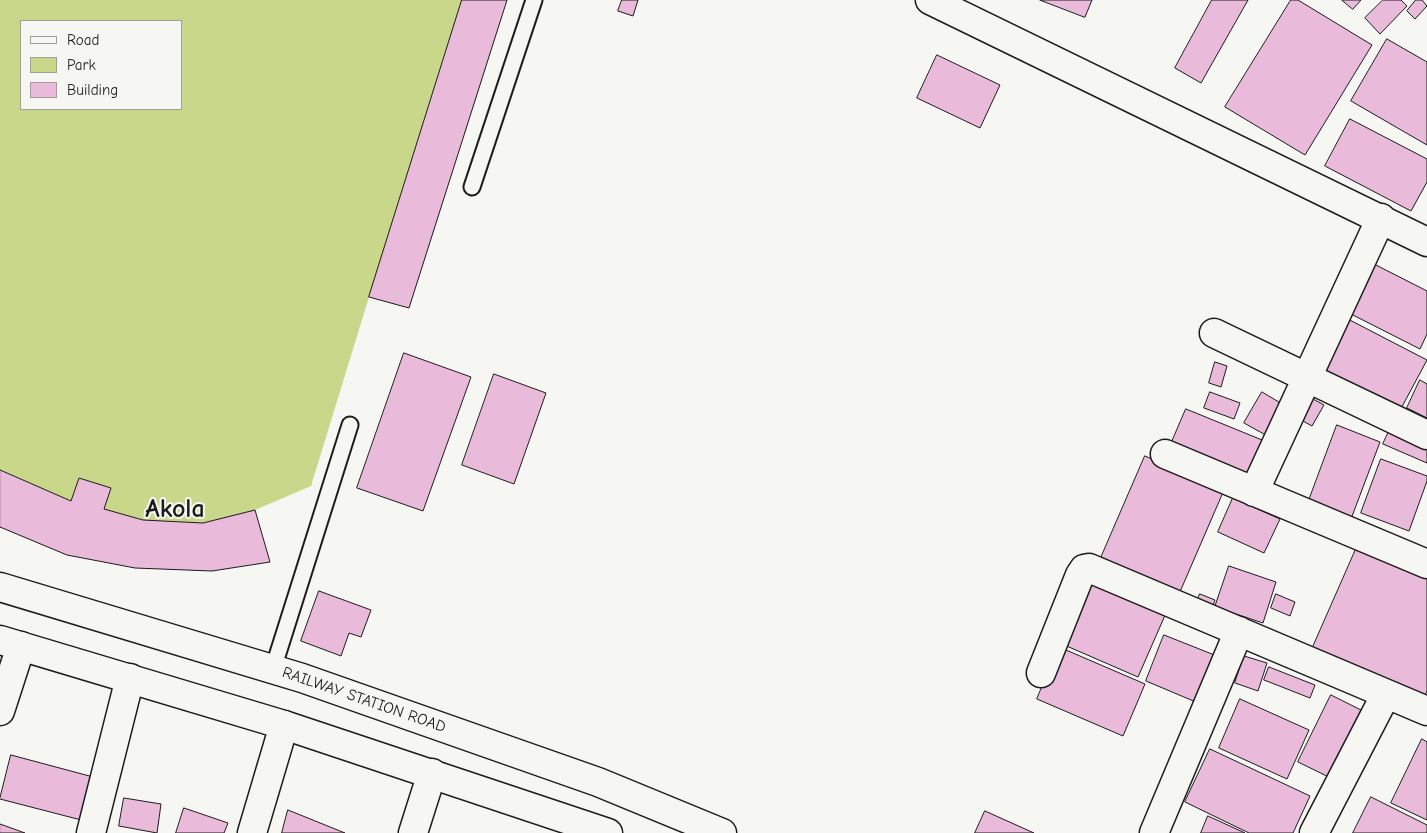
<!DOCTYPE html>
<style>
body{margin:0}
#map{position:relative;width:1427px;height:833px;overflow:hidden;background:#f6f6f2;font-family:"Comic Neue",sans-serif}
canvas{display:block}
.legend{position:absolute;left:20px;top:20px;width:162px;height:90px;box-sizing:border-box;background:#f6f6f2;border:1px solid #9f9f9c;margin:0;padding:6px 9px;list-style:none;font-size:15px;color:#1c1c1c}
.legend li{display:flex;align-items:center;gap:10px;height:25px}
.legend b{width:25px;border:1px solid #9f9f9c}
</style>
<div id="map">
<canvas width="1427" height="833"></canvas>
<ul class="legend">
<li><b style="height:6px;background:#f6f6f2"></b>Road</li>
<li><b style="height:14px;background:#c9d78a"></b>Park</li>
<li><b style="height:14px;background:#eabadb"></b>Building</li>
</ul>
</div>
<script>
const ctx = document.querySelector('canvas').getContext('2d');
ctx.lineJoin = 'round';
function fillPath(path, color) {
  ctx.fillStyle = color;
  ctx.fill(path, 'evenodd');
}
function stroke(path, color, width, dash) {
  ctx.strokeStyle = color;
  ctx.lineWidth = width;
  ctx.lineCap = dash ? 'butt' : 'round';
  ctx.setLineDash(dash || []);
  ctx.stroke(path);
}
function write(font, color, halo, rows, align = 'center') {
  ctx.font = font + ' "Comic Neue",sans-serif';
  ctx.lineWidth = 4;
  ctx.setLineDash([]);
  ctx.textBaseline = 'middle';
  ctx.strokeStyle = halo;
  ctx.fillStyle = color;
  for (const [text, x, y, turn = 0] of rows) {
    ctx.save();
    ctx.translate(x, y);
    ctx.rotate((+turn || 0) * Math.PI / 180);
    ctx.textAlign = isNaN(turn) ? turn : align;
    if (halo) ctx.strokeText(text, 0, 0);
    ctx.fillText(text, 0, 0);
    ctx.restore();
  }
}
const green = new Path2D(`
 M0,0h507l-98,308 -40,-11 -58,189 -56,24 15,52 -58,9 -77,-3 -68,-13 -67,-28zM21,21h160v88h-160z`);
const building = new Path2D(`
 M462,0h45l-98,308 -40,-11z
 M622,0h16l-5,16 -15,-5z
 M1040,0h52l-7,17z
 M1212,0h36l-47,83 -26,-15z
 M1291,0h7l74,45 -67,110 -80,-48z
 M1342,0h19l-8,9z
 M1383,0h18l6,6 -27,28 -15,-16z
 M1416,0h6l5,6 -12,13 -8,-8z
 M1387,39l40,23v83l-76,-44z
 M937,55l63,30 -20,43 -63,-30z
 M1350,119l77,40v23l-16,29 -86,-45z
 M1372,263l55,28v43l-7,15 -73,-37z
 M1342,316l85,44 -30,56 -85,-44z
 M404,353l67,24 -48,134 -66,-23z
 M1215,362l12,4 -6,21 -12,-4z
 M494,374l52,19 -32,91 -52,-19z
 M1420,380l7,4v34l-20,-10z
 M1210,392l30,11 -6,16 -30,-11z
 M1262,392l27,16 -18,30 -27,-15z
 M1304,394l20,11 -12,21 -20,-11z
 M1186,409l81,33 -18,43 -81,-34z
 M1337,425l43,17 -32,85 -43,-16z
 M1391,427l36,15v21l-44,-19z
 M1145,456l79,34 -48,111 -79,-34z
 M1381,459l46,17v5l-18,50 -48,-18z
 M0,470l71,31 8,-23 32,10 -7,21 39,11 60,3 52,-13 15,52 -58,9 -77,-3 -68,-13 -67,-28z
 M1233,498l47,21 -16,34 -46,-21z
 M1360,540l67,29v122l-6,14 -112,-49z
 M1229,566l47,16 -13,41 -48,-16z
 M1090,580l76,33 -28,64 -76,-33z
 M319,591l52,19 -10,27 -12,-4 -8,23 -40,-15z
 M1200,594l15,6 -6,16 -16,-6z
 M1276,594l19,8 -5,14 -19,-8z
 M1164,635l58,23 -19,47 -57,-24z
 M1059,647l86,37 -22,52 -86,-37z
 M1244,656l23,7 -9,28 -23,-8z
 M1269,667l46,18 -5,13 -46,-18z
 M1331,695l40,20 -32,67 -41,-20z
 M1240,699l69,31 -22,49 -68,-31z
 M1422,739l5,3v78l-36,-17z
 M1210,749l100,47 -17,37h-44l-64,-31z
 M11,755l86,23 -12,43 -85,-22z
 M1371,797l56,28v8h-74z
 M124,798l37,6 -4,29 -38,-7z
 M184,808l44,15 -4,10h-48z
 M288,810l57,23h-63z
 M985,811l49,22h-59z
 M1208,816l37,17h-44z
 M0,824l25,9h-25z`);
const service = new Path2D(`
 M472,187l62,-187
 M273,669l77,-244`);
const minor = new Path2D(`
 M1214,333l213,102
 M1165,454l262,110
 M1254,492l127,-274
 M1041,673l39,-98 4,-6 5,-1 338,143
 M0,711l21,-65
 M91,833l39,-155
 M252,833l32,-108
 M413,833l19,-60
 M1154,833l85,-202
 M1314,833l72,-139`);
const tertiary = new Path2D(`
 M930,0l497,242`);
const trunk = new Path2D(`
 M0,587l302,91 296,104 124,51
 M0,640l284,85 324,108`);
const streetNames = [
 ["RAILWAY STATION ROAD",364,700,19]
];
const townNames = [
 ["Akola",175,510]
];
fillPath(green, '#c9d78a');
fillPath(building, '#eabadb');
stroke(building, '#1c1c1c', 1);
stroke(service, '#1c1c1c', 19);
stroke(minor, '#1c1c1c', 31);
stroke(tertiary, '#1c1c1c', 31);
stroke(trunk, '#1c1c1c', 31);
stroke(service, '#f6f6f2', 15);
stroke(minor, '#f6f6f2', 28);
stroke(tertiary, '#f6f6f2', 28);
stroke(trunk, '#f6f6f2', 28);
write('16px', '#1c1c1c', '#f6f6f2', streetNames);
write('bold 26px', '#1c1c1c', '#f6f6f2', townNames);
</script>
